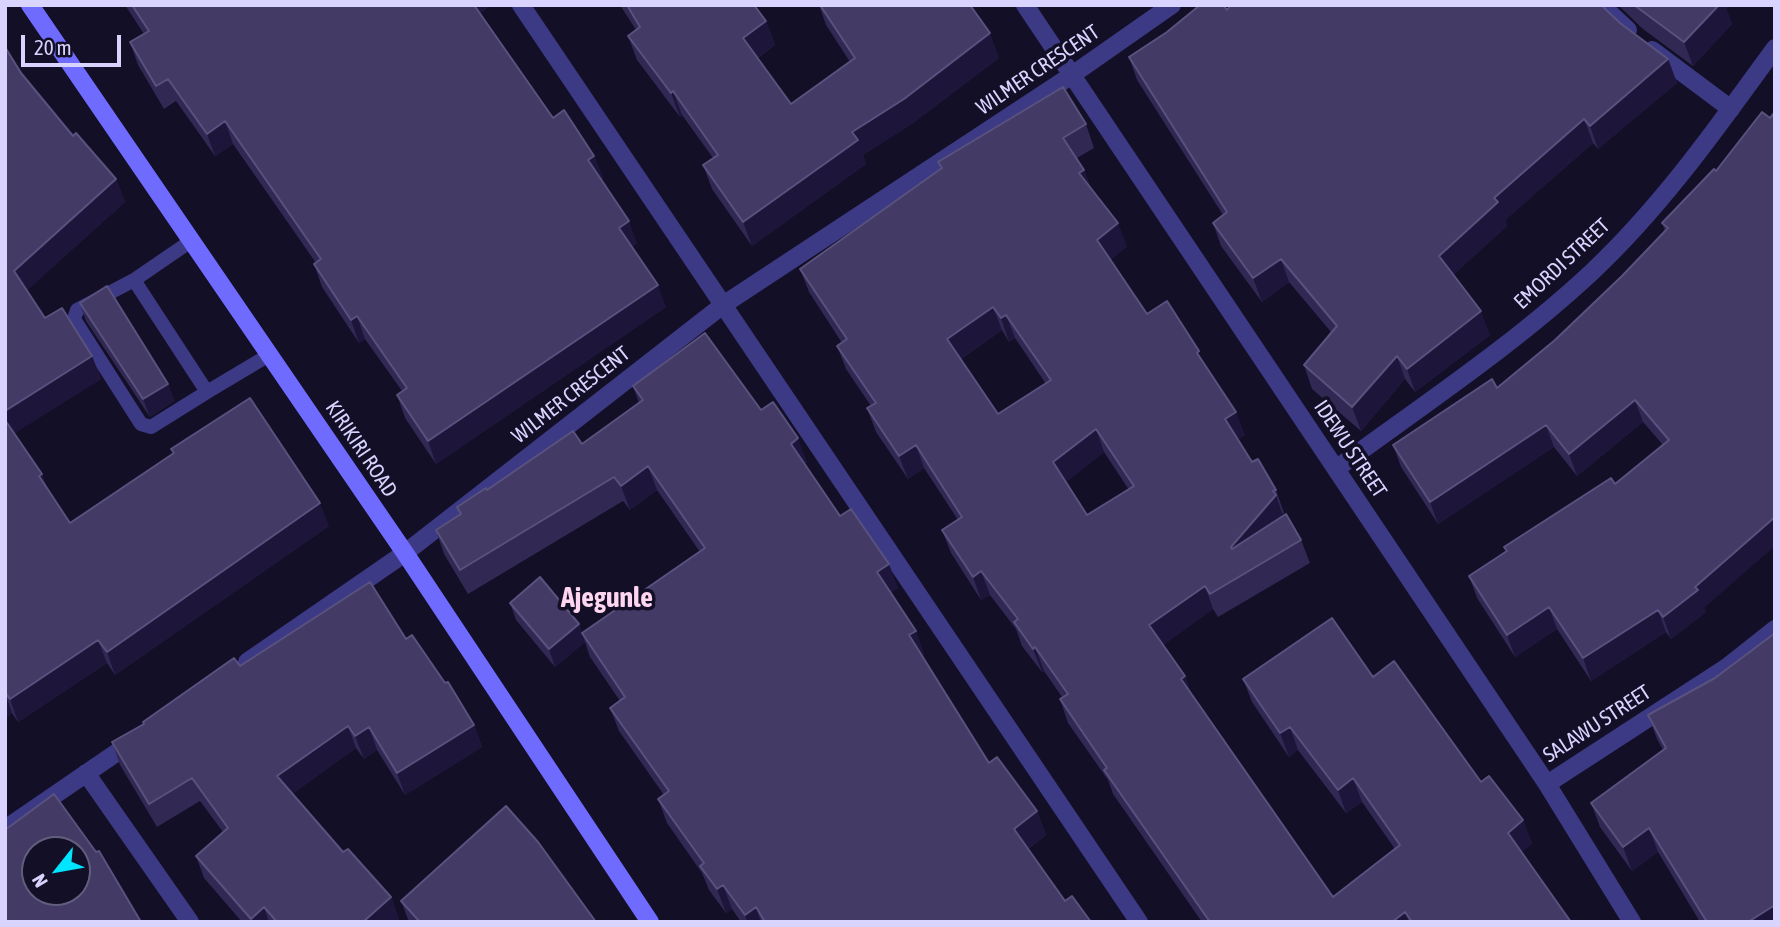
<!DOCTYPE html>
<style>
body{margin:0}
#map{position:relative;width:1780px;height:927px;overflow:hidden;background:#130f26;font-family:"Asap Condensed",sans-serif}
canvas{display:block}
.frame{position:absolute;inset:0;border:7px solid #d9d4ff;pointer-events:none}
.north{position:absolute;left:21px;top:836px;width:70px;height:70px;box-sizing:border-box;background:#130f26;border:2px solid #625e7d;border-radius:50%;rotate:239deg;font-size:19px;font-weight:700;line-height:28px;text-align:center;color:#d9d4ff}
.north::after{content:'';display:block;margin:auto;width:24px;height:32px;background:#00e5ff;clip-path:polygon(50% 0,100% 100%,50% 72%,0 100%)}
.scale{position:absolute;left:21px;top:35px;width:100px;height:32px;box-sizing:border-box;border:4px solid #d9d4ff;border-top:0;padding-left:9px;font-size:21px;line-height:24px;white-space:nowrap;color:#d9d4ff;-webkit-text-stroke:5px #130f26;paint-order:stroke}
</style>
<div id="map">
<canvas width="1780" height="927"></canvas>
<div class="frame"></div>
<div class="north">N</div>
<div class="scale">20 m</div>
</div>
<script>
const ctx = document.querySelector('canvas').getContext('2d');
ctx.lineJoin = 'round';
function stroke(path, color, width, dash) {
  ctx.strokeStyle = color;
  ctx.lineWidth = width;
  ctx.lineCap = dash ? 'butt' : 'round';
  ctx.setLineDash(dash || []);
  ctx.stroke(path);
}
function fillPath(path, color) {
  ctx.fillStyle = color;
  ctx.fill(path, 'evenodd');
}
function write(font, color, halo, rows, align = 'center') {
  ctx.font = font + ' "Asap Condensed",sans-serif';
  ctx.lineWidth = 7;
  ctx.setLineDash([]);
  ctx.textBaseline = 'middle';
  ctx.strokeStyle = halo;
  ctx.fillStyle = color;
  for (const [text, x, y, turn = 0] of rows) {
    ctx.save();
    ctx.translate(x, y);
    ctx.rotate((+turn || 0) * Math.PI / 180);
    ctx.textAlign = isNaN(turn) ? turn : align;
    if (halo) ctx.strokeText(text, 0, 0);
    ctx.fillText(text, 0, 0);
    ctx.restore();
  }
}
const lane = new Path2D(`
 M191,241l-57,39 73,112 62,-37
 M134,280l-57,30 -3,9 67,105 10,3 56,-35`);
const street = new Path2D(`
 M521,5l618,917
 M1025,5l522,779 85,138
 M1601,5l27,25
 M1652,50l79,59
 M1336,469c87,-64 178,-124 257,-198 70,-66 126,-146 182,-223
 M247,662l158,-109 318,-248 349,-230 100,-70
 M86,773l104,149
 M1547,784l180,-117 48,-38
 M5,829l130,-89`);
const secondary = new Path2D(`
 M30,5l375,548 245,369`);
const wall = new Path2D(`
 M125,5h366l-11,8 73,105 41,38 9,22 -2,2 36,63 -5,4 34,60 -230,157 -31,-46 -8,-23 5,-4 -37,-52 -6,4 -37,-56 -8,-23 2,-1 -83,-119 -18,12 -39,-55 -12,8 -26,-44 -8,-23 14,-8z
 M620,5h134l12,16 9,24 -17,13 33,46 59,-42 -24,-37 -7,-20h151l29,53 -86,65 -50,32 3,9 -114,82 -40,-57 -9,-24 10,-7 -31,-43 -2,2 -43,-57 -9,-24 8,-6z
 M1618,5h112l-4,4 6,15 -39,42 -50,-37z
 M1227,10l393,13 48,36 9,24 -79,66 -5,-6 -88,77 2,6 -54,49 37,60 -75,57 -10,-13 -44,52 -49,-42 -8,-24 27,-33 -42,-50 -27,20 -41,-56 -8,-23 10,-8 -86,-135 -8,-23z
 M5,47l16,26 52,63 43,43 9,23 -98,88 18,28 47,38 9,23 -87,54 28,41 5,14 23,35 103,-69 -2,-5 158,77 -214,149 -8,-12 -89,59 -6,-9 -7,5z
 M1086,124l8,24 -17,10 7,12 7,19 36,57 -17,14 37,54 56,47 42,74 -7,4 14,23 24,28 8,23 -2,1 1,2 18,24 9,23 -92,54 -5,-8 -50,36 22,31 6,18 142,203 62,-48 -33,-47 -16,11 -48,-63 -9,7 -37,-55 -9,-23 130,-2 108,105 42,38 9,24 -11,8 50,70h-369l-89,-128 -5,-14 -40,-57 -8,-24 2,-2 -18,-26 -2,1 -20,-26 -6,-17 -26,-34 -9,5 -30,-47 -9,-23 16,-10 -34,-52 -16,11 -32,-47 -9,-24 4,-2 -25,-37 -9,-23 5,-3 -33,-51 -9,-23 141,-101 -3,-6zM1002,330l7,12 6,-4 31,46 -48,30 -37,-55zM1104,452l25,38 -42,25 -21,-33z
 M1714,169l-10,439 2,4 -35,27 -5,-7 -75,49 -34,-52 -42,28 -38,-59 -8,-22 37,-25 -2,-4 111,-63 48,-39 -20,-23 -66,54 -23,-29 -116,77 -37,-57 -8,-22 104,-57 58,-48 67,-64 43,-45 -3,-8z
 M80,303l88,81 6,17 -24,16 -64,-96z
 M633,386l128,24 46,52 -3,2 36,52 58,72 -7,4 25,39 8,24 -2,1 67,107 48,48 9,24 -18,14 37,52 26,21h-350l-9,-13 -6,4 -17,-23 -7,-17 -35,-50 -9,-24 6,-4 -45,-64 -9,-23 10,-7 -30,-44 -5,-15 -30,25 -39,-47 -6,-17 69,21 3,9 118,-81 -43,-62 -27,20 -7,-9 -155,93 -24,-40 -8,-24 24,-15 -3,-8 30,-17 95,-46 57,-41z
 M406,639l68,86 8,22 -77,48 -28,-45 -13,9 -8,-11 -64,46 51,58 48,45 8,22 -3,3h-154l-38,-44 -8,-22 27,-24 -23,-31 -43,26 -37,-62 -8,-23 32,-18 -1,-2 97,-56z
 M1715,678l60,244h-75l-42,-70 -26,19 -32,-44 -9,-24 72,-53 -6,-11 -9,-24z
 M401,901l195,21h-187z`);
const shadedWall = new Path2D(`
 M471,5h20l-16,11z
 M1718,5h12l-4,4 6,15 -39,42 -9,-24z
 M766,21l9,24 -23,17 -9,-24z
 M990,33l9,25 -86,65 -50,32 3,9 -114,82 -9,-24 109,-90z
 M1668,59l9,24 -79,66 -8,-23z
 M673,91l9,24 -2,2 -9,-24z
 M1584,119l9,24 -88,77 2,6 -59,54 -9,-24 55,-58z
 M225,121l8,23 -18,12 -8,-22z
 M594,156l9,22 -7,5 -8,-23z
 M1084,170l9,23 -14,-20z
 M116,179l9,23 -102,92 -9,-23z
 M629,221l8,22 -10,7 -8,-22z
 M1118,223l9,23 -22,18 -8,-24z
 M1281,259l8,23 -27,20 -9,-24z
 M658,285l8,22 -230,157 -8,-23z
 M993,307l9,23 -46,32 -9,-23z
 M1481,311l9,24 -75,57 -8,-23z
 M1006,315l9,23 -6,4 -8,-24z
 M357,316l8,23 -6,4 -8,-23z
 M92,356l9,23 -92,58 -4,-11v-15z
 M1397,356l8,23 -44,52 -9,-24z
 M168,384l6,17 -24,16 -7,-18z
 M1635,400l8,22 -66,54 -8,-22z
 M1236,412l9,23 -11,7 -9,-23z
 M1546,425l8,22 -116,77 -8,-22z
 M1096,429l8,23 -43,34 -8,-24z
 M798,438l9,24 -8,5 -8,-23z
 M916,445l8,23 -16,11 -9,-23z
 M648,466l9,24 -27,20 -9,-24z
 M42,474l8,23 -11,-21z
 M1276,495l8,24 -45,51 -8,-23z
 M320,503l9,23 -214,149 -8,-23z
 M1775,517v29l-71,62 2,4 -35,27 -8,-22 32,-30z
 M889,564l9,24 -12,8 -9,-24z
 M981,571l9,24 -9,5 -8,-23z
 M1205,586l8,23 -55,40 -9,-24z
 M1549,607l8,22 -42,28 -8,-22z
 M1658,610l8,22 -75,49 -8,-23z
 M579,624l6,18 -30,25 -6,-18z
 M916,631l8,24 -6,4 -9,-24z
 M98,640l9,23 -89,59 -8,-23z
 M1035,647l9,24 -2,1 -9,-23z
 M1185,676l8,24 -12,-21z
 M5,693l7,20 -7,5z
 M474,725l8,22 -77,48 -8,-22z
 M348,726l8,22 -71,51 -8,-23z
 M369,727l8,23 -13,9 -9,-23z
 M1290,727l8,23 -9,7 -9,-24z
 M1353,778l9,24 -16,11 -8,-23z
 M1037,811l9,24 -24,18 -8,-24z
 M1523,820l9,24 -16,12 -8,-23z
 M1649,828l9,24 -26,19 -9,-24z
 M723,885l9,24 -6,4 -9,-24z
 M391,897l8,22 -3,3h-33z
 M1775,905v17h-27z
 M264,907l5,15h-17l-1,-3z
 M756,907l5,15h-14l-2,-7z
 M1405,912l4,10h-17z`);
const building = new Path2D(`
 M132,5h342l79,113 11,-8 30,46 -6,4 41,61 -10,7 39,57 -230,156 -31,-46 10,-7 -50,-72 -6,4 -37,-56 7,-5 -96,-138 -18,13 -39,-55 -12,7 -26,-44 19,-11z
 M627,5h127l12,16 -23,17 48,66 64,-46 -35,-53h150l20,28 -86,66 -52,33 6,8 -115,82 -40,-57 15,-10 -45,-64 -2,2 -43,-57 12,-9z
 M1200,5h23l4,5 4,-5h370l19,18 48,36 -78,67 -6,-7 -90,79 4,4 -59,54 42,55 -74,58 -10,-13 -45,51 -48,-42 33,-39 -56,-67 -28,19 -40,-55 14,-11 -98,-155 38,-25z
 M1634,5h85l-35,37z
 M5,47l16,26 52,63 3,-3 40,46 -102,92 31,47 17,-10 30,48 -87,55z
 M1063,87l23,37 -23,14 21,32 -5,3 39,50 -21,17 50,74 20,-13 32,50 -2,2 39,59 -11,7 27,43 6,-3 18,31 -3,1 3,4 -45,52 1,2 54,-35 15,26 -91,54 -5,-8 -56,39 36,51 -4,3 152,218 67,-52 -47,-67 -15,12 -48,-63 -10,6 -37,-54 89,-61 41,59 21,-16 87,121 8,-6 34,44 -15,13 63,89h-159l-7,-10 -13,10h-182l-106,-152 3,-2 -47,-69 8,-5 -33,-47 -2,2 -19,-27 4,-3 -37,-48 -8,6 -31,-47 20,-13 -46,-72 -17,11 -32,-48 9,-5 -39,-57 10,-7 -47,-70 142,-101 -4,-6zM993,307l8,11 5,-3 45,65 -53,34 -51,-75zM1096,429l38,57 -47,29 -34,-53z
 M1762,112l8,6 5,-6v405l-80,70 3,3 -35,27 -5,-7 -75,48 -34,-51 -42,28 -38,-59 38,-25 -3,-4 107,-69 4,6 54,-44 -34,-40 -66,54 -23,-29 -116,77 -37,-57 99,-66 5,9 58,-48 67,-64 46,-48 -6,-5 52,-54 2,2z
 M107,286l61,98 -25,15 -63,-96z
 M705,333l56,77 12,-8 25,36 -7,6 49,72 11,-7 38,55 -12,8 39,59 -7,4 80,128 8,-6 40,54 -23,18 51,72 7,-5 19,26h-326l-9,-15 -11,8 -22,-30 -6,4 -17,-23 4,-3 -46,-64 11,-8 -59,-83 15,-11 -43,-64 123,-85 -57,-82 -27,20 -7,-9 -154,93 -24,-40 25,-16 -4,-7 29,-19 1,2 86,-59 9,13 61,-44 -10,-14z
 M250,398l70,105 -213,149 -9,-12 -88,59 -5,-7v-272l37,54 -3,2 31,47 104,-70 -3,-4z
 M540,577l39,47 -30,25 -39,-46z
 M370,582l36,57 6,-4 33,48 3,-1 26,43 -77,48 -28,-46 -14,9 -7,-10 -71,50 66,76 5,-3 43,48 -28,25h-86l-13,-15 -13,12 -55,-63 32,-28 -36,-50 -43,26 -37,-62 32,-18 -1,-2 91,-64 6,8z
 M1775,633v272l-27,17h-41l-58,-94 -26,19 -32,-44 75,-55 -18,-33 67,-37z
 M54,794l42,58 3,-1 42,71h-136v-92zM35,850h42v42h-42z
 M506,806l32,36 58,80h-176l-19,-21z`);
const streetNames = [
 ["WILMER CRESCENT",1038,70,-34],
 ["EMORDI STREET",1562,264,-43],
 ["WILMER CRESCENT",571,395,-38],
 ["KIRIKIRI ROAD",361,449,56],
 ["IDEWU STREET",1350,449,56],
 ["SALAWU STREET",1597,724,-33]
];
const districtNames = [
 ["Ajegunle",607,598]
];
stroke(lane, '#3d3a85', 14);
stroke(street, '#3d3a85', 18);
stroke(secondary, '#6f6bff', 18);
fillPath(wall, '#312854');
fillPath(shadedWall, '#1d163a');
fillPath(building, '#433a66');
stroke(building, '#5a527e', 2);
write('21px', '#d9d4ff', '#130f26', streetNames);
write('bold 28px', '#ffd6f0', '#130f26', districtNames);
</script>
